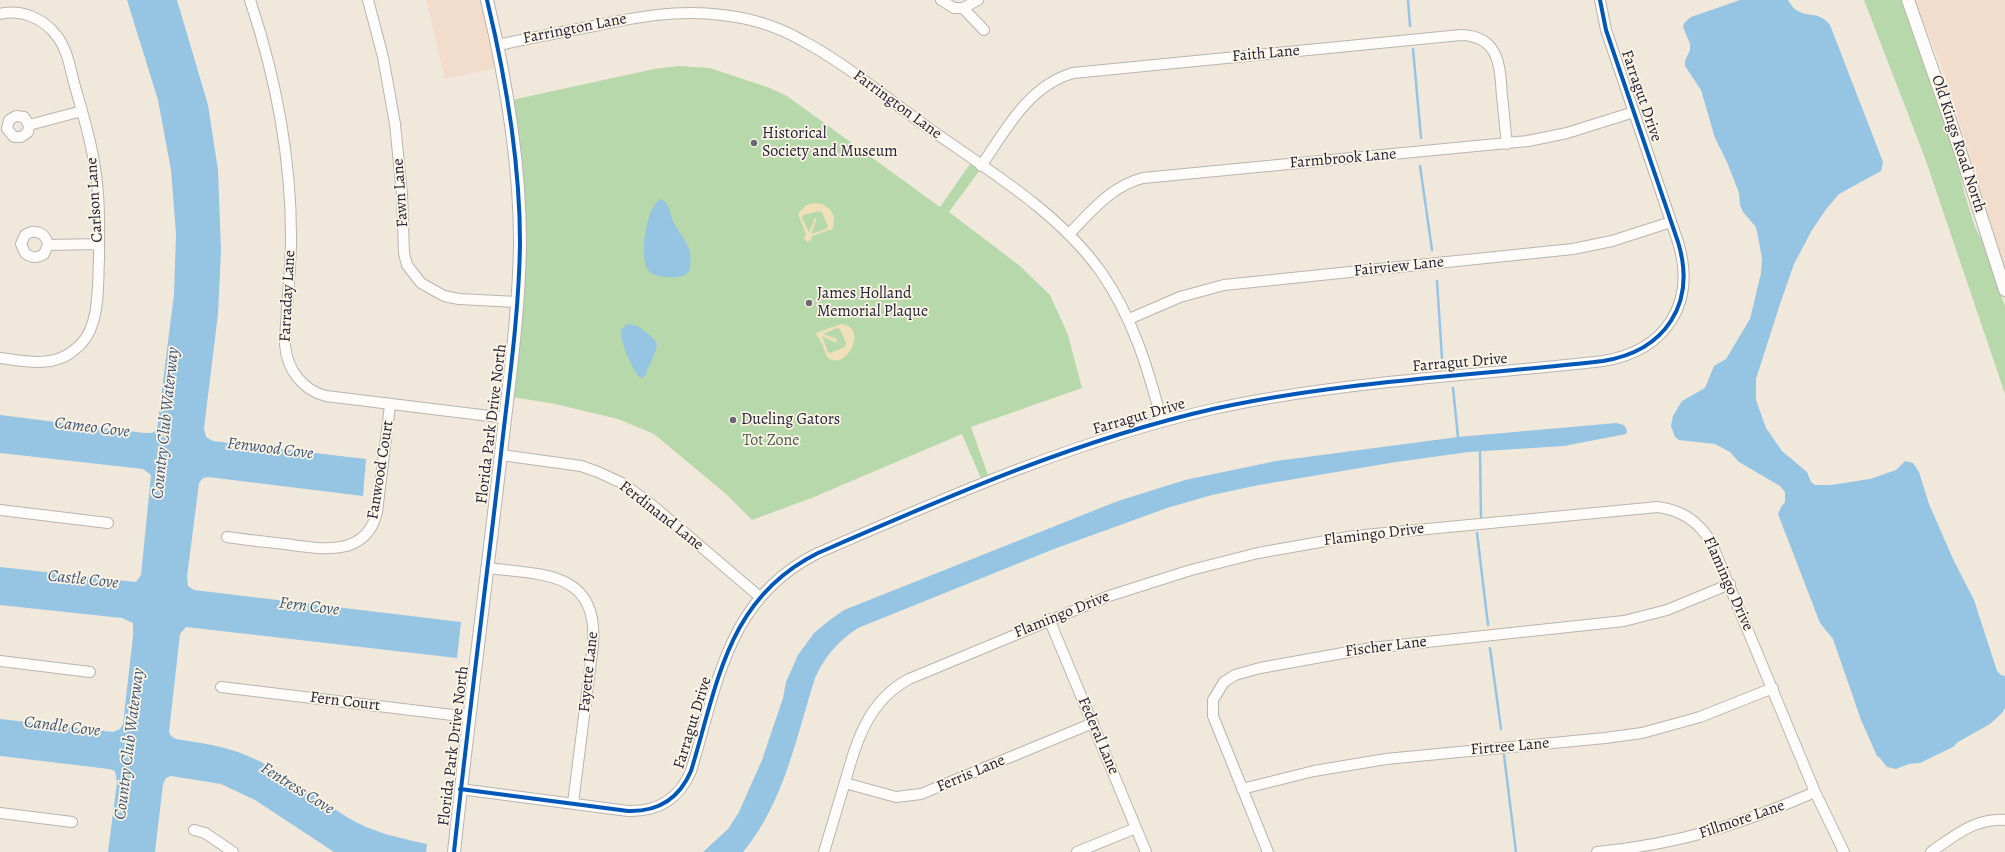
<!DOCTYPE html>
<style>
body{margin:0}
canvas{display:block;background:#f1e8dc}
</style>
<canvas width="2005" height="852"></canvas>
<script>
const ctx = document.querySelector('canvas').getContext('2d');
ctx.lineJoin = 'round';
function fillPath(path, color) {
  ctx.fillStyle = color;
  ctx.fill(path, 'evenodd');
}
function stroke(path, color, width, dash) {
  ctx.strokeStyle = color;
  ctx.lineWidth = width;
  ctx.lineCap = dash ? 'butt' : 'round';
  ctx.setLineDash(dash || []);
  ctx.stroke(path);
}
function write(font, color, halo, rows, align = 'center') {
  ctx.font = font + ' Alegreya,serif';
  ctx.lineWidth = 3.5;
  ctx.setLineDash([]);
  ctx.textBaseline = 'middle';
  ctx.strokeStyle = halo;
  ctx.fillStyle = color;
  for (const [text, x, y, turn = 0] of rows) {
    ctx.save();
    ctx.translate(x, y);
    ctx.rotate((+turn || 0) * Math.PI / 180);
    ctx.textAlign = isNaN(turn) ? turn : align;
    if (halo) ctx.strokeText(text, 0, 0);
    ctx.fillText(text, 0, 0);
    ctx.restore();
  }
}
const built = new Path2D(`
 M426,0h55l16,68 -52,11z
 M1914,0h91v269l-61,-197z`);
const green = new Path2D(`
 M1864,0h39l53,155 8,37 11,35 10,20 20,59v88l-80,-236z
 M679,66l31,2 60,20 17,8 153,111 30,-43 10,6 -31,42 71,54 30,29 18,40 14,53 -111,39 18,51 -7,3 -20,-47 -148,63 -62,23 -26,-26 -72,-60 -36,-15 -63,-15 -43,-7 5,-86 -5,-211 142,-31z`);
const sand = new Path2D(`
 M814,203l8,1 8,5 4,8 -1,12 -21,7 -1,4 -4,2 -3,-4 2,-4 -8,-20 8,-9zM819,211l3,1 6,14 -2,3 -15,5 6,-16 -4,1 1,2 -5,11 -7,-14 1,-3z
 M841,324c29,3 5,48 -13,34 -2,-2 -4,-9 -5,-12 -2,-5 -6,-9 -7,-13zM837,328l3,1 6,14 -1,4 -15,6 -2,-1 -6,-16 14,7 1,-4 -14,-5z`);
const water = new Path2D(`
 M127,0h50l31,105 10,65 3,81 -3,63 -14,114 2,9 7,4 153,18 -3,37 -155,-19 -5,1 -4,5 -12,94 1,9 6,4 267,32 -4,36 -271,-31 -6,7 -11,98 2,4 5,3c25,4 49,7 72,17 36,15 65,40 99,61 24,15 52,21 80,27l-1,8h-92l-79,-52 -34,-16 -50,-8 -5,2 -3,6 -8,68h-47l9,-70 -2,-11 -6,-2 -109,-13v-37l113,13 7,-3 3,-5 10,-88v-13l-11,-5 -122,-13v-38l136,15 5,-7 10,-100 -8,-6 -143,-16v-38l144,18h8l5,-4 17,-135 2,-60 -5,-64 -13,-70z
 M1740,0h48c12,23 29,7 42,25l53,137 -2,9 -42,23 -12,14 -15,22 -18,34 -14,40 -24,75v21l10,28 16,23 25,21 4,10 4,3h16l39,-6 26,-9 9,-9 8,2 6,9 10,32 24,55 21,41 23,71 4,4 4,1v32l-3,5 -12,11 -32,18 -5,5 -33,16 -11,1 -13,5 -9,-2 -7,-9 -3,-2 -16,-36 -28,-81 -13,-16 -42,-109 3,-7 4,-5v-10l-5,-6 -41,-24 -9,-10 -15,-8 -36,-4 -4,-3 -4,-11 2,-10 9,-15 23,-13 9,-22 12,-7 24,-40 11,-46 1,-15 -6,-31 -13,-15 -3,-7 -1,-12 -12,-31 -12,-24 -14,-48 -16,-24v-5l5,-11v-6l-7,-17 1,-4 7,-6z
 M661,199c10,5 8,14 12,22 9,19 22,24 16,50 -4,6 -12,7 -19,6 -7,0 -16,-1 -21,-6 -11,-11 -3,-66 12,-72z
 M627,324c11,-1 23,11 30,19l-1,7 -11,26 -3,2 -4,-2c-6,-8 -19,-37 -17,-46z
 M1616,423l8,2 3,5 -1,4 -62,12 -95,6 -73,10 -137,23 -47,10 -45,13 -113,41 -196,79c-20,13 -33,28 -43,50 -19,60 -31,125 -72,174h-40l25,-23 11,-17 23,-52 21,-62 3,-16 12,-27 16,-22 17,-14 13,-9 274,-109 67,-21 91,-19 182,-24z`);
const stream = new Path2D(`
 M1408,0l2,26
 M1413,49l8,89
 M1420,166l12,84
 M1437,281l5,77
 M1453,388l5,49
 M1480,451l1,66
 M1477,533l11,92
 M1490,648l11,81
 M1504,755l12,97`);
const minor = new Path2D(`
 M250,0c26,78 42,162 41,245 -1,33 -5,66 -6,100 2,24 17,45 41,51l180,22
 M368,0l15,57 12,67 7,70 2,59 3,12 14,18 23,13 15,3 58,3
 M941,0l13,8h9l21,22
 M963,8l15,-8
 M0,14c21,-5 43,4 56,21 11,13 14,32 18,48 8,28 17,56 21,85 5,30 4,61 4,91 -1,20 0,43 -6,63 -3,11 -10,22 -20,29 -21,17 -49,10 -73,7
 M498,45c32,-7 64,-13 96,-19 43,-9 84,-17 128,-11 28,3 57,12 81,26 43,23 81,55 120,83 62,45 133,85 178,148 32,46 47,96 61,150
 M29,125l-5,-8 -8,-1 -7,4 -2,9 7,8h7l7,-5 1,-7 53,-14
 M981,166c25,-36 47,-80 92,-93l388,-38c39,1 39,32 41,62 2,15 3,31 5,47
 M1069,234c22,-22 42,-48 74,-56l385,-37 39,-8 67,-21
 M48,245c-2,-12 -13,-17 -23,-10l-4,9 4,9c6,5 11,6 19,1l4,-9 51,-1
 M1129,319l51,-22 44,-12 349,-36 39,-8 59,-19
 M501,455l80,11 17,6 24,11 29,21 109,93
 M0,510l108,13
 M227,537c20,3 39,5 58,7 36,5 81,14 92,-32l13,-107
 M488,568c55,7 111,3 105,77l-20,158
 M1049,619l97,233
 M0,661l90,11
 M221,687l248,30
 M845,783l51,14 25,-3 172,-71
 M460,789l168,22c30,1 51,-12 63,-40 27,-88 36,-173 127,-218 129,-56 258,-113 395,-144 128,-28 260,-33 390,-48 62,-10 94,-57 75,-119l-72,-212 -6,-30
 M1242,789l72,-18 72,-12 219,-21 37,-5 58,-16 73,-29
 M0,813l72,9
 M194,830l11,3 28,19
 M824,852c7,-23 14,-47 21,-70 12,-42 23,-81 64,-103l200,-83 82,-26 67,-17 96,-17 304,-29c23,3 41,15 53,35l104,250 29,60
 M1077,852l59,-24
 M1268,852l-55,-136v-16l11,-18 11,-7 25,-7 111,-20 253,-27 43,-11 63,-26
 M1597,852c83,-8 142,-27 218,-60
 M1931,852c23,-16 44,-34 74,-32`);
const tertiary = new Path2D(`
 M1908,0l41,117 56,173
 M454,852c14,-130 31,-260 46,-390 8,-73 19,-145 20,-219 0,-82 -14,-164 -33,-243`);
const cycleway = new Path2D(`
 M460,789l168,22c30,1 51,-12 63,-40 27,-88 36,-173 127,-218 129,-56 258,-113 395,-144 128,-28 260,-33 390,-48 62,-10 94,-57 75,-119l-72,-212 -6,-30
 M454,852c14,-130 31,-260 46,-390 8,-73 19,-145 20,-219 0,-82 -14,-164 -33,-243`);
const markers = [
 [754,143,4,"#6a6773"],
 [809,303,4,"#6a6773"],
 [733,420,4,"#6a6773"]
];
const streetNames = [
 ["Farrington Lane",575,29,-11],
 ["Faith Lane",1266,54,-5],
 ["Farragut Drive",1641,96,71],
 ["Farrington Lane",897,105,36],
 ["Old Kings Road North",1958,144,72],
 ["Farmbrook Lane",1343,159,-5],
 ["Fawn Lane",401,193,-94],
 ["Carlson Lane",95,200,-94],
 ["Fairview Lane",1399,267,-6],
 ["Farraday Lane",288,296,-87],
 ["Farragut Drive",1460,363,-5],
 ["Farragut Drive",1139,417,-16],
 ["Florida Park Drive North",492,424,-83],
 ["Fanwood Court",381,470,-81],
 ["Ferdinand Lane",661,516,38],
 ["Flamingo Drive",1374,535,-7],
 ["Flamingo Drive",1728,584,66],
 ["Flamingo Drive",1062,615,-22],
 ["Fischer Lane",1386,647,-7],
 ["Fayette Lane",589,672,-84],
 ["Fern Court",345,702,7],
 ["Farragut Drive",693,723,-73],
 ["Federal Lane",1098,736,67],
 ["Florida Park Drive North",454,746,-83],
 ["Firtree Lane",1510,747,-5],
 ["Ferris Lane",971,774,-23],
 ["Fillmore Lane",1742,820,-19]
];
const poiNames = [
 ["Historical",762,134],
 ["Society and Museum",762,152],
 ["James Holland",817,294],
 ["Memorial Plaque",817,312],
 ["Dueling Gators",741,420]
];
const parkNames = [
 ["Tot Zone",771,441]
];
const waterNames = [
 ["Country Club Waterway",166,423,-84],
 ["Cameo Cove",92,428,7],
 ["Fenwood Cove",270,449,7],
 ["Castle Cove",83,580,6],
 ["Fern Cove",309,607,7],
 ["Candle Cove",62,727,7],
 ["Country Club Waterway",130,744,-83],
 ["Fentress Cove",297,789,32]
];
fillPath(built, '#f2ddcc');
fillPath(green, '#b7d8aa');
fillPath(sand, '#efe0ba');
fillPath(water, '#96c4e3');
stroke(stream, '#96c4e3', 2.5);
stroke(minor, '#b9b4ae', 12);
stroke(tertiary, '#b9b4ae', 14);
stroke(minor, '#fdfcfa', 10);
stroke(tertiary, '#fdfcfa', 12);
stroke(cycleway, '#0057b8', 4);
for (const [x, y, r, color] of markers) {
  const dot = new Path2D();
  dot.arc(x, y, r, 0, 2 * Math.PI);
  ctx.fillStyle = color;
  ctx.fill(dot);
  stroke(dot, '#fcf5e5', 1.5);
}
write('16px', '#22223b', '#fcf5e5', streetNames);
write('16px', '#22223b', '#fcf5e5', poiNames, 'left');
write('16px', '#455d54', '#fcf5e5', parkNames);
write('italic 17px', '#3d5577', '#fcf5e5', waterNames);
</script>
